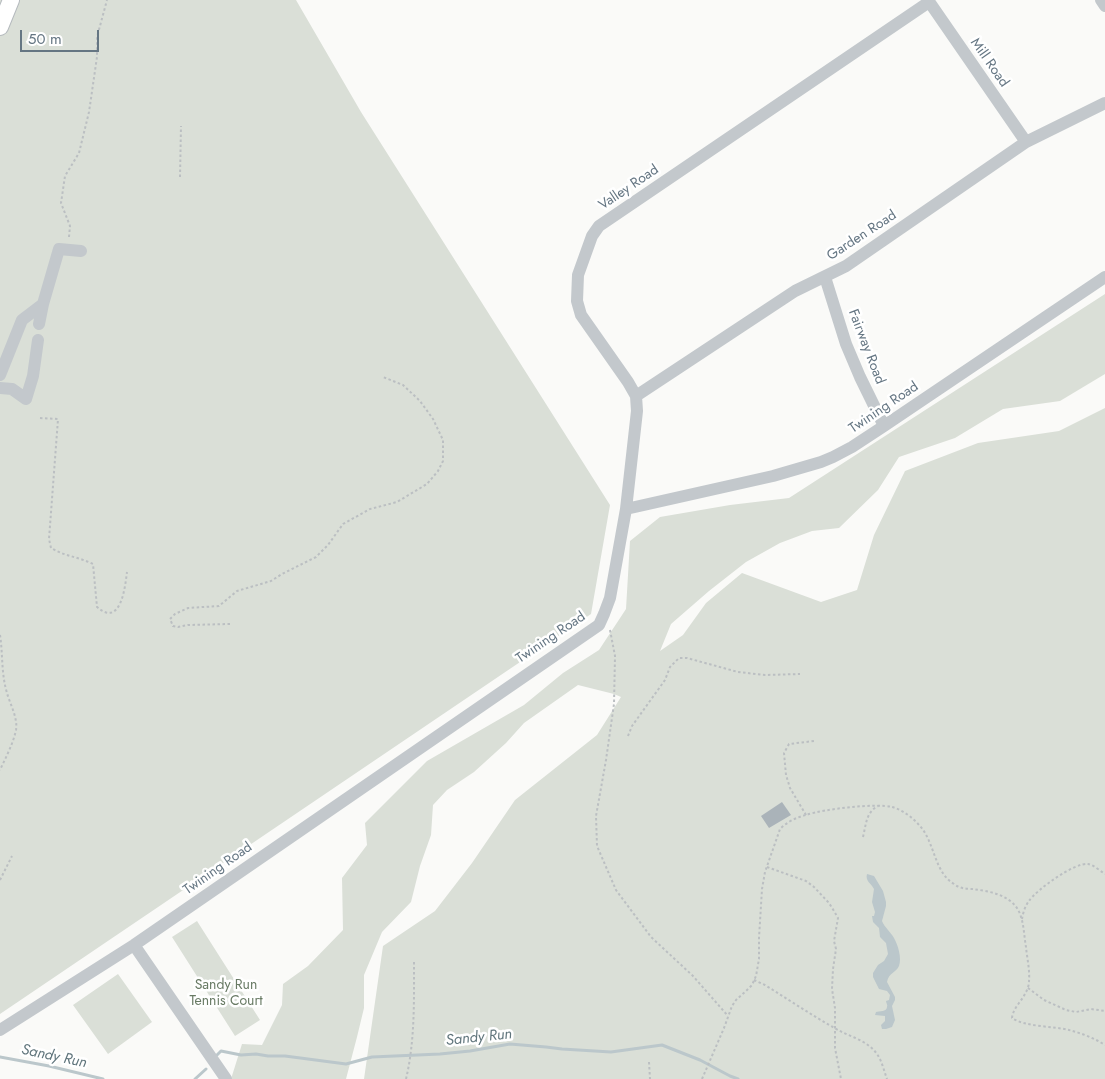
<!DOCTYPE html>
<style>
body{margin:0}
#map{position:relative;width:1105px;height:1079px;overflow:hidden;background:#fafaf8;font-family:Jost,sans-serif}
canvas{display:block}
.scale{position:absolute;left:20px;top:30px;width:79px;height:22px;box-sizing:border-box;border:2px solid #657683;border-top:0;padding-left:6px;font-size:15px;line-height:18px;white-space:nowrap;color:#657683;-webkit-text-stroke:4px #fff;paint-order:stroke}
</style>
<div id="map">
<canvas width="1105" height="1079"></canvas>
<div class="scale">50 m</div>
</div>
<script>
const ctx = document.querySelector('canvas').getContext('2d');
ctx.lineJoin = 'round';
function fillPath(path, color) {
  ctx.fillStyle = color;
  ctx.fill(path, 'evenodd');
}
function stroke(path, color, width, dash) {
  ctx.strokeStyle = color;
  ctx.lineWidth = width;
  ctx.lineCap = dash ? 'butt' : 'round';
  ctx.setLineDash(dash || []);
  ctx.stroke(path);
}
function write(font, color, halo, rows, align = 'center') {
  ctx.font = font + ' Jost,sans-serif';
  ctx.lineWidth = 5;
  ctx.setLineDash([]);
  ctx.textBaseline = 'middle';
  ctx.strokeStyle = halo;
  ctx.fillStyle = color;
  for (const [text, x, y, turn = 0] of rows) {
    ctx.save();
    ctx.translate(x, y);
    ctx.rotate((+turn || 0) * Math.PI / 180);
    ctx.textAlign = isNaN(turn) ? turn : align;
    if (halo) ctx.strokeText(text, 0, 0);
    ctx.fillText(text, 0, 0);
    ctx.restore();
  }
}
const green = new Path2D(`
 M0,0h296l65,112 249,393 -19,109 -591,400z
 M1105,294v80l-45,27 -57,8 -48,29 -56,19 -21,33 -39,38 -27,3 -32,12 -34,19 -37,29 -38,33 -11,27 23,-16 23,-32 36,-30 79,29 36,-12 17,-55 31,-64 73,-28 81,-12 46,-23v671h-741l19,-133 52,-35 37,-48 43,-63 82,-65 24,-38 -7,-3 -36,-9 -54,38 -18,20 -32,29 -27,18 -14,15 -2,30 -11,31 -9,36 -29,30 -18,43v33l-7,29 -11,42h-115l11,-35 20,1 20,-40 1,-21 25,-18 35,-36 -1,-52 25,-33 -2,-22 62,-62 97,-56 39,-32 36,-23 27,-41 4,-68 30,-24 70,-12 59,-7z
 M197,921l63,99 -25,16 -63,-99z
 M118,974l34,48 -44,32 -35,-49z`);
const water = new Path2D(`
 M867,874l7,2 9,15 3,11v4l-4,15c3,7 8,10 12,17 4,7 8,20 5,28 -3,7 -10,6 -12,16l8,15v3l-3,6 3,14 -3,7 -6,2h-4l-1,-4 4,-4v-5l-10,-1 1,-3c3,-1 11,0 11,-5 1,-2 -1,-4 -1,-6l3,-1 1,-5 -3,-4 -8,-2 -6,-12v-4l5,-8 6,-4 4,-7 -2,-11 -6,-6 -1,-9 -6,-6 -1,-6h2l1,-4 -3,-10 2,-13c-3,-6 -9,-8 -7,-15z`);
const stream = new Path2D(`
 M217,1055l4,-4 20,4 15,-1 12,2h17l61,8 26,-7 68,-3 30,-3 40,-7 36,3 16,2 49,3 51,-7 38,15 30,16 8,3
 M0,1057l49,9 54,13
 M195,1079l11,-10`);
const building = new Path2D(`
 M782,802l9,13 -22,13 -8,-12z`);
const path = new Path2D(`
 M180,177l1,-51
 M69,237l1,-11 -9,-23 4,-27 14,-23 10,-41 8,-55v-20l10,-37
 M40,418l18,1 -9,120 2,9c13,8 28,9 42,16l4,43c24,21 28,-20 30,-35
 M230,624l-42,1 -10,2 -5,-1 -3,-7 5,-5 13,-6 31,-2 18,-15 34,-10 11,-7 34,-17 12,-12 15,-21 27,-15 27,-7 30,-18 11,-13 5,-10v-21l-10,-21 -13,-18 -17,-16 -20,-8
 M610,630l5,26 -1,48 -8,56 -10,56 1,30 19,44 35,47 42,39 35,40
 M0,635c3,19 1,38 7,58 3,11 11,25 9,37 -3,14 -10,27 -16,40
 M628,736l4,-10 33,-46 5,-13 9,-9h8l51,14 27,3 35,-1
 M806,815l-16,-27 -4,-13 -2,-22 5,-9 25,-3
 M863,837c3,-12 3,-25 15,-31
 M767,867l39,14 8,6 15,16 5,8 4,7 -4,23 2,8 -3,20 -1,20 3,19v40l6,31
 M0,880l12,-24
 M1022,919c1,-6 3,-13 7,-18 7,-11 46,-39 59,-37 6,1 12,7 17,10
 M754,980l11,5c24,15 48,31 73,45 13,7 30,11 39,24 5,7 7,17 10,25
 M1028,988l16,12 22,10 10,2 15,-3 14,2
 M649,1062l1,17
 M406,1079c9,-38 8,-79 8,-117
 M702,1079l22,-51 8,-22 4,-6 10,-9 6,-6 4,-9 3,-17v-21l3,-49 3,-17 15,-43c7,-7 17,-12 26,-14 18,-6 69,-12 86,-8 11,3 21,11 28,19 15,17 14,46 34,58 5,4 11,5 18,5 17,2 41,6 48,25 4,10 4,22 6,33 1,11 4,23 3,34 0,3 -1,8 -3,11 -4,9 -13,16 -14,26 13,9 41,8 57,12 12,3 25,8 36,15`);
const minor = new Path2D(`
 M928,0l98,142
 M1101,0l4,6
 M825,277l21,67 14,33 24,49
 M39,324l4,-20
 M0,375l22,-55 21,-16 16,-55 22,2
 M0,388l12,1 14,10 7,-23 5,-36
 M636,396l159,-105 51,-25 180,-124 79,-39
 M626,509l11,-98 -1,-15 -8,-14 -47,-67 -4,-14 1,-26 14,-39 7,-10 330,-224
 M134,945l92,134
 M0,1030l134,-85 465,-320 5,-11 6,-16 16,-89 147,-33 48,-14 12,-5 19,-10 32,-21 221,-149`);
const major = new Path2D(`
 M0,27l11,-27`);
const streetNames = [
 ["Mill Road",989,63,55],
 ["Valley Road",629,188,-34],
 ["Garden Road",862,236,-33],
 ["Fairway Road",866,347,69],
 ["Twining Road",884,408,-34],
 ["Twining Road",551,638,-34],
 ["Twining Road",218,869,-35]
];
const parkNames = [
 ["Sandy Run",226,986],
 ["Tennis Court",226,1002]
];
const waterNames = [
 ["Sandy Run",479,1038,-6],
 ["Sandy Run",54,1057,12]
];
fillPath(green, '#dadfd7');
fillPath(water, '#bbc7cb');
stroke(stream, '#bbc7cb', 3);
fillPath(building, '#aab3b9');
stroke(major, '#b5babe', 18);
stroke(path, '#bbbfc2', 2, [2.5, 2.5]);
stroke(minor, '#c3c8cc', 12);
stroke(major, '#fff', 16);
write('14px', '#657683', '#fff', streetNames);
write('14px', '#687a64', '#fff', parkNames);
write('italic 15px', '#60757c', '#fff', waterNames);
</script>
